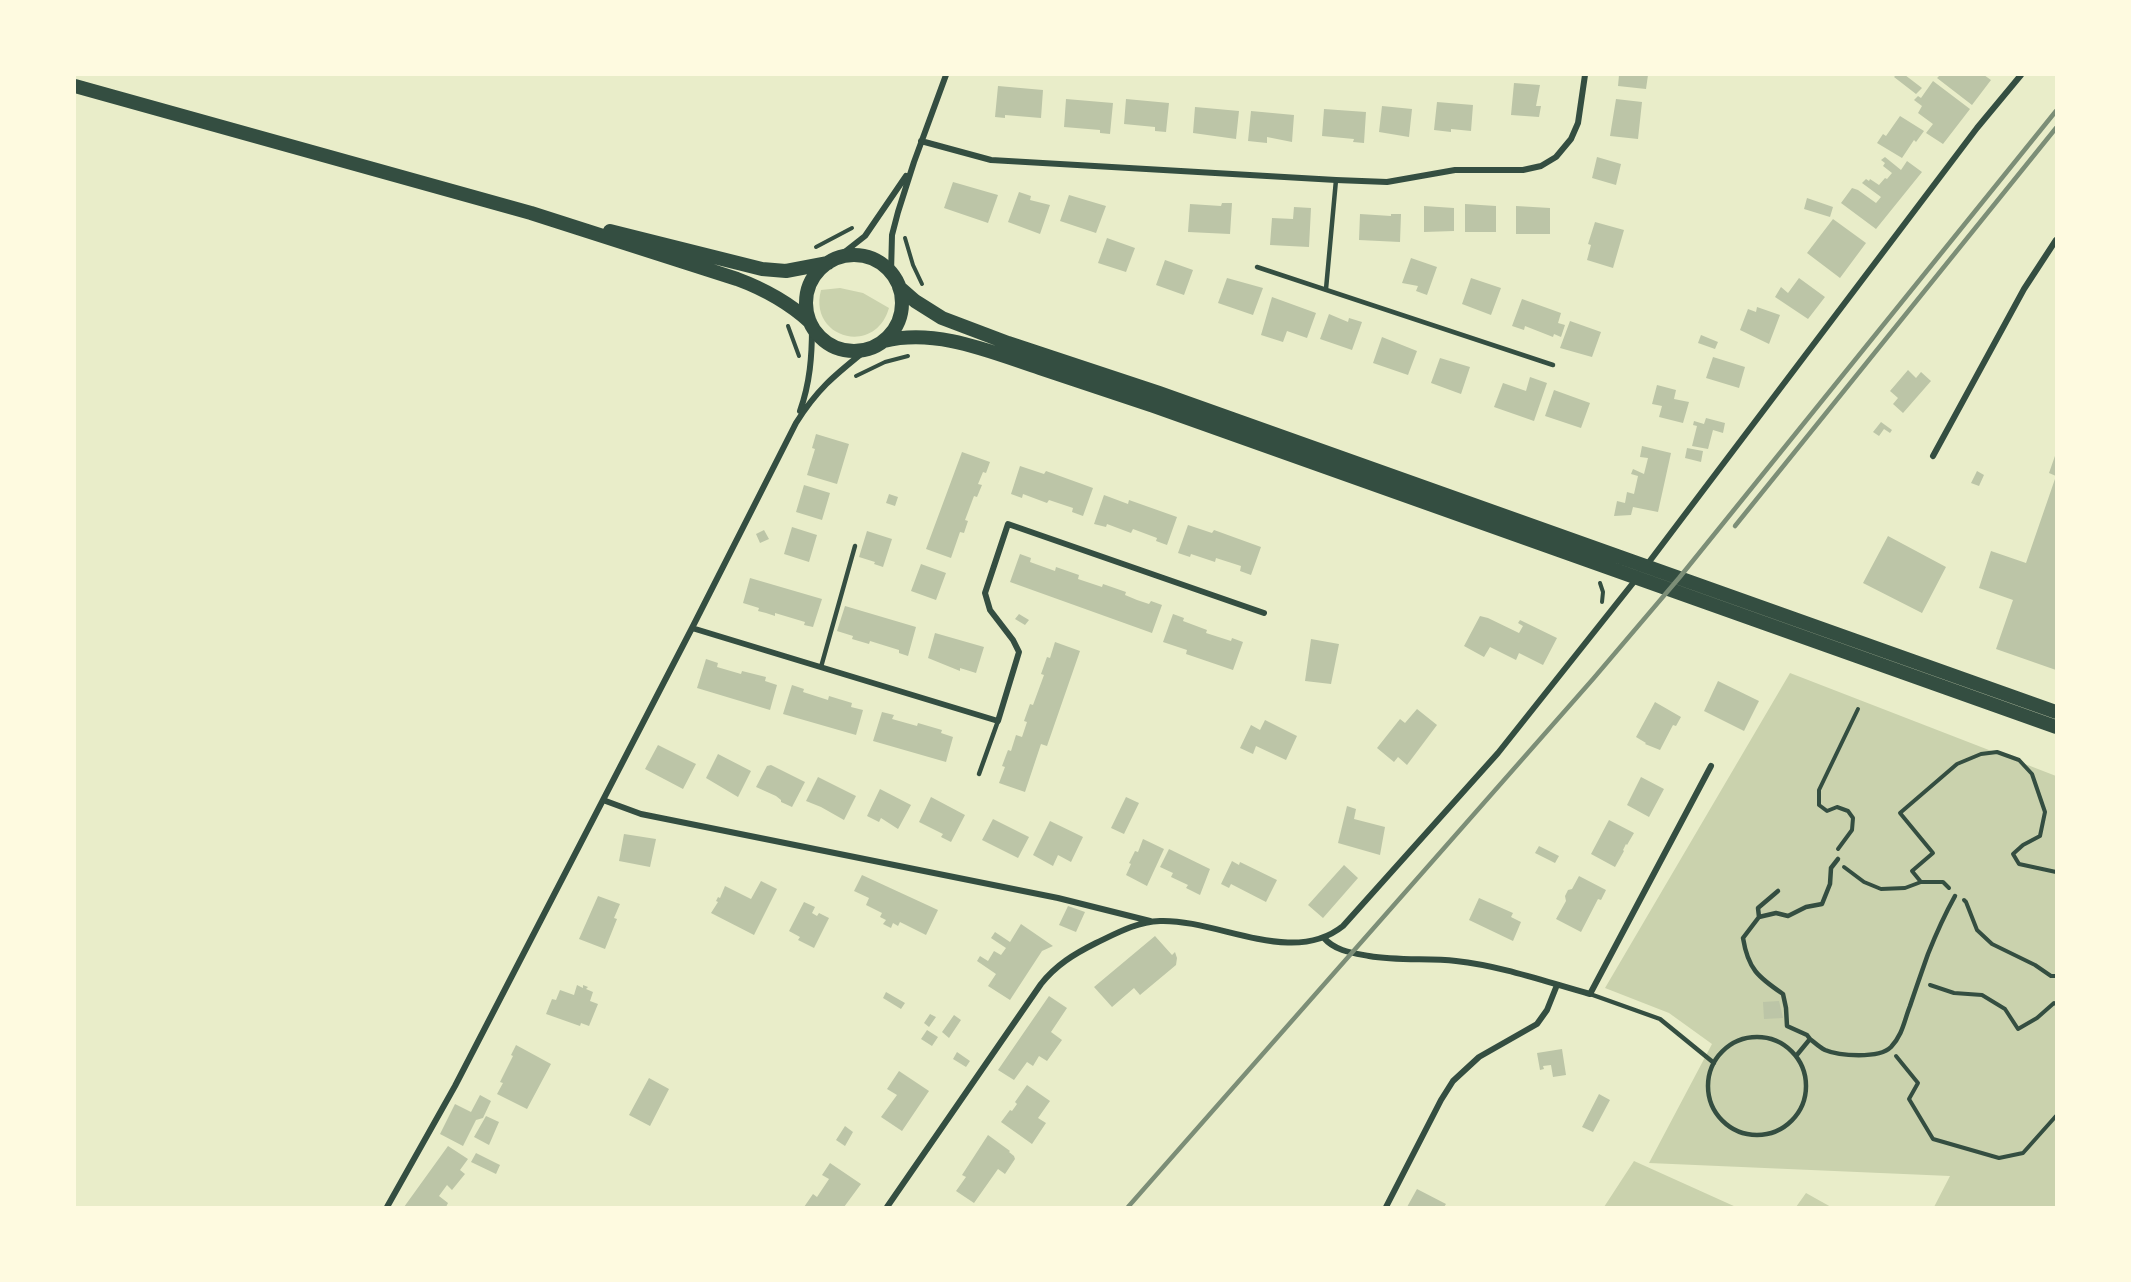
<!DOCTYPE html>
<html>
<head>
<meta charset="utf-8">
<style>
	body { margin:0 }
	#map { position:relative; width:2131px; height:1282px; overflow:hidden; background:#e9edc9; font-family:"Varela Round",sans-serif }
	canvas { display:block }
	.frame { position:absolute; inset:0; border:76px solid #fefae0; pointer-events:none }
</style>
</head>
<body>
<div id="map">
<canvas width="2131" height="1282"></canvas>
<div class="frame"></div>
</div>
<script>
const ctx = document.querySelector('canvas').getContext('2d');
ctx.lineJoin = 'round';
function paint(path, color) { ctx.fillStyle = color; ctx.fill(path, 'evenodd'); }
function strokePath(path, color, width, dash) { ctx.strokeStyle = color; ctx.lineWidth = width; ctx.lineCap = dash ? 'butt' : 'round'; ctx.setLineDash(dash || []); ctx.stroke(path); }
const green = new Path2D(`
	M840,288L863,293L889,308C875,357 808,338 821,290Z
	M1790,673L2056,776V1207H1934L1950,1176L1649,1163L1712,1044L1669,1013L1605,988Z
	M1634,1161L1736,1207H1604Z
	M1806,1193L1831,1207H1796Z`);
const building = new Path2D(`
	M1619,75H1648L1646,89L1618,86Z
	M1896,75H1905L1922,88L1916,94L1894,77Z
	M1940,75H1984L1991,80L1972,105L1937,78Z
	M1933,81L1970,109L1943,144L1926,133L1933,124L1918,113L1922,106L1914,100L1918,96L1921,98Z
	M1514,83L1540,85L1536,106H1541L1539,117L1511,115Z
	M998,86L1043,90L1041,118L1005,115V118L995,117Z
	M1066,99L1113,103L1110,134L1100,133V130L1064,127Z
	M1126,99L1169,103L1166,132L1155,131V127L1124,124Z
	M1616,99L1642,102L1638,139L1610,136Z
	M1437,102L1473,105L1471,131L1451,129V132L1434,130Z
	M1382,106L1412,109L1409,137L1379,132Z
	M1195,107L1239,111L1236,139L1193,133Z
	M1324,109L1366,112L1364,143L1353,142L1354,139L1322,136Z
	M1251,111L1294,115L1292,142L1267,137V143L1248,141Z
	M1900,116L1924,131L1916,142L1914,140L1902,158L1877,143L1883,134L1886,136Z
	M1597,157L1621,164L1616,185L1592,178Z
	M1885,157L1901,170L1907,161L1922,172L1876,229L1841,203L1852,188L1858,190L1876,203L1881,197L1862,183L1866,179L1869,181L1870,179L1879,185L1885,178L1887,179L1892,173L1883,166L1885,163L1881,160Z
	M953,182L998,195L988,223L944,208Z
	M1019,192L1031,196L1030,200L1050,205L1040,234L1008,222Z
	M1069,195L1106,206L1096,233L1060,221Z
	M1807,198L1833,207L1830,217L1804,209Z
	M1222,203H1232L1230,234L1188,232L1190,204L1221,206Z
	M1465,204L1496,206V232H1465Z
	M1424,206L1454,208V231L1424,232Z
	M1516,206L1550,208V234H1516Z
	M1294,207L1311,208L1309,247L1270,245L1272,218L1293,219Z
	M1360,214L1391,216V214H1401L1400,242L1359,240Z
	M1833,219L1866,243L1840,278L1807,253Z
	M1595,222L1624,230L1613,268L1587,260L1591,245L1588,244Z
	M1107,238L1135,248L1126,272L1098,263Z
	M1411,258L1437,267L1427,295L1416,291L1418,286L1402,283Z
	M1165,260L1193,270L1184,295L1156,285Z
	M1227,278L1263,288L1253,315L1218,303Z
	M1471,278L1501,288L1491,315L1462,304Z
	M1799,278L1825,297L1808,319L1775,297L1781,287L1788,293Z
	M1272,297L1316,313L1307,338L1287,331L1283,342L1261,335Z
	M1522,299L1561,313L1558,323L1565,325L1561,337L1554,334L1553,337L1525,326L1524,330L1512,326Z
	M1757,307L1780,315L1769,344L1740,330L1748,309L1756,312Z
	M1329,314L1348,322L1349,318L1362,322L1352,350L1320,339Z
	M1570,321L1601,332L1592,357L1560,348Z
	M1701,335L1718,342L1715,349L1698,343Z
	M1382,337L1417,351L1408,375L1373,363Z
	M1713,357L1745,367L1739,388L1706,378Z
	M1440,358L1470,367L1461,394L1431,383Z
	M1908,370L1916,378L1921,372L1931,381L1903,413L1893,404L1898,398L1890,391Z
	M1530,377L1547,383L1534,421L1494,407L1503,383L1526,391Z
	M1657,385L1676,390L1674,399L1689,402L1683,423L1659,417L1662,406L1652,404Z
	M1554,390L1590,403L1581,428L1545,416Z
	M1706,418L1725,423L1723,433L1713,430L1708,449L1692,446L1697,426L1693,425L1694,421L1704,424Z
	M1881,422L1892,430L1890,433L1884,429L1879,436L1873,432Z
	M816,434L849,444L837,484L807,475L815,449L812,448Z
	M1642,446L1671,453L1658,512L1633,507L1631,515L1614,516L1617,501L1625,503L1627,492L1634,494L1638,476L1631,474L1633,469L1644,474L1648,458L1640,457Z
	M1687,448L1703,451L1701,462L1685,458Z
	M962,452L990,462L986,473L983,472L978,484L982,485L977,497L974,496L965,520L968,521L964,533L960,532L951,558L926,549Z
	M2056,453V476L2049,473Z
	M1020,466L1044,474L1046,471L1093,488L1083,516L1072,512L1073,508L1049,500L1047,503L1023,494L1022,498L1011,494Z
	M1977,471L1984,475L1979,486L1971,483Z
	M2056,476V670L1996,649L2013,600L1979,588L1991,551L2026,563Z
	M804,485L830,493L822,520L796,512Z
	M889,494L898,497L895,506L886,503Z
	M1104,495L1128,504L1129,500L1177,517L1167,545L1156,541L1157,538L1133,529L1131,533L1107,524L1106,527L1094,524Z
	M1188,525L1212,533L1214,530L1261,547L1251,575L1240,571L1241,566L1216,558L1215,562L1191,554L1190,557L1178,553Z
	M792,527L817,535L809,562L784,554Z
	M764,530L769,539L760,543L756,534Z
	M867,531L892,539L883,567L874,564L875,562L859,557Z
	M1888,536L1946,567L1922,613L1863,583Z
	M1020,554L1031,558L1030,562L1055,571L1056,567L1079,575L1078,579L1102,587L1103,584L1126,592L1125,595L1137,600L1149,604L1151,601L1162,605L1152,633L1010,582Z
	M921,564L946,573L936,600L911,591Z
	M750,578L822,599L813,627L804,625L805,622L775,613V616L766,613L758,611L759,608L743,603Z
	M845,606L916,627L908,656L899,653V650L870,641L869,644L852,639L853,636L837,631Z
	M1019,614L1029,620L1025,625L1015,619Z
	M1173,614L1184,618L1183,621L1207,630L1206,633L1231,641L1232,638L1243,642L1233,670L1186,654L1187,650L1163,642Z
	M1480,616L1488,618L1519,633L1523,626L1518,623L1520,620L1557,638L1543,665L1519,653L1516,660L1490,647L1484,657L1464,646Z
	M935,633L984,647L976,673L960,668V671L928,658Z
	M1311,639L1339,644L1331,684L1305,681Z
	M1055,642L1080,651L1047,746L1041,744L1025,792L999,783L1005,767L1002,766L1008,750L1011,751L1016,735L1022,737L1027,722L1024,721L1030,704L1033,705L1044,675L1041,674L1047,657L1050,658Z
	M706,659L718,663L717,667L741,674L742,671L766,677L765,681L777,685L770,710L697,688Z
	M1718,681L1759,701L1744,731L1704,711Z
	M792,685L804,689L803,692L828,700L829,696L852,703L851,707L863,710L856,735L783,714Z
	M1655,702L1681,717L1676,726L1673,725L1660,750L1645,744L1646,743L1636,737Z
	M1417,709L1437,725L1407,765L1398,757L1394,762L1377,748L1400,719L1405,723Z
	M882,712L894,715L892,719L917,726L918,723L942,730L941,733L953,737L946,762L873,741Z
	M1265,720L1297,736L1286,760L1256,746L1253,754L1240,748L1251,725L1260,730Z
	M658,745L696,764L683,789L645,769Z
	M718,754L751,771L738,797L706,778Z
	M771,765L805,782L792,807L781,802V800L776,796L756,787L767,766Z
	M818,777L856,796L844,820L821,807L806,801Z
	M1641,777L1664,789L1649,817L1627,805Z
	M880,789L911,805L898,829L881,818L879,822L867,816Z
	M931,797L965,815L951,842L941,837L943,834L919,822Z
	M1126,797L1139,803L1124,834L1111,828Z
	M1347,806L1356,809L1354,819L1385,827L1380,855L1338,843Z
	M993,819L1029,837L1018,858L982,840Z
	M1609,820L1634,833L1627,845L1626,844L1623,850L1624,851L1615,867L1591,854Z
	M1050,821L1083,837L1071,862L1058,855L1053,866L1033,855Z
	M624,834L656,839L650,867L619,861Z
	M1143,839L1164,849L1147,886L1126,875L1131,864L1129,863L1135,851L1138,852Z
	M1539,846L1559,856L1555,863L1535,853Z
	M1169,849L1210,869L1200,895L1186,888L1188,885L1171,877L1173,873L1160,867Z
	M1232,861L1239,865L1240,862L1277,880L1266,902L1231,884L1229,888L1221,884Z
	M1344,865L1358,878L1323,918L1308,905Z
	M862,875L938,910L926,935L900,922L898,926L893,923L891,928L883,924L886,920L880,917L882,913L866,905L869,898L854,891Z
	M1579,876L1606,890L1601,900L1598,899L1581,932L1556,919L1566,901L1565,896L1568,890L1572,889Z
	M761,881L777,889L754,935L711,913L718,902L716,901L718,897L720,898L725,886L751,899Z
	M598,896L620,904L614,918L617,919L605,949L579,939Z
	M1479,898L1513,913L1511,917L1521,922L1513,941L1469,920Z
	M804,902L815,907L812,913L817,916L819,913L829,918L814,948L798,940L800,937L789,931Z
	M1068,906L1085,912L1076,932L1059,925Z
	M1021,924L1053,946L1042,951L1010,1000L988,986L996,974L977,961L980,956L988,961L994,951L1001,955L1006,948L991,938L995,932L1010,942Z
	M1155,936L1172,955L1175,952L1177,958L1176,965L1140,995L1134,988L1112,1007L1094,987Z
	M577,985L583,988V985L588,987L586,989L593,992L590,1001L598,1004L589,1026L581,1023L580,1026L546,1014L552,999L556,1000L560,990L574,995Z
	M886,992L905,1003L901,1009L883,998Z
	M1049,996L1067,1008L1051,1032L1062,1040L1047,1061L1039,1056L1033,1066L1027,1062L1014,1080L998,1070Z
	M1779,1001L1783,1018L1764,1019L1763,1002Z
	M930,1014L936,1017L929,1027L924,1023Z
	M954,1015L961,1020L949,1038L942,1032Z
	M927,1030L938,1037L932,1046L921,1039Z
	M516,1045L551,1064L527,1109L497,1094L503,1083L500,1082L513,1056L511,1055Z
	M1562,1049L1566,1075L1553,1077L1551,1065L1543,1066L1544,1069L1540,1070L1537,1053Z
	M957,1052L970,1061L966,1067L953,1059Z
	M899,1071L929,1091L902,1131L881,1117L897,1095L887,1089Z
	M649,1078L669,1089L650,1126L629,1115Z
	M1027,1085L1050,1101L1038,1118L1046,1123L1032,1144L1001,1122L1010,1110L1012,1111L1017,1104L1015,1102Z
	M1599,1094L1610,1100L1593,1132L1582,1127Z
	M480,1095L491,1101L483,1118L476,1120L463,1146L440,1134L455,1104L471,1112Z
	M486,1116L499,1122L489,1145L474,1137Z
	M845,1126L853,1132L845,1146L836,1140Z
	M988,1135L1010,1151L1009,1152L1014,1156L1015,1159L1005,1174L998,1169L974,1203L956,1191L966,1177L962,1175Z
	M448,1146L468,1159L460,1170L465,1174L452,1190L447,1185L439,1196L448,1203L446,1207H404Z
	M476,1153L500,1165L496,1174L471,1162Z
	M830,1163L861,1184L844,1207H804L813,1194L817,1197L829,1179L822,1175Z
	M1417,1189L1446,1204L1444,1207H1407Z`);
const path = new Path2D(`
	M905,238L913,265L922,284
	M816,247L852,228
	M788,326L799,356
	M856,376L885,362L908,356
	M1600,583L1603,592L1602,602
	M1838,849L1852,830L1853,818L1848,811L1837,807L1827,811L1819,805V790L1858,709
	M1844,867L1864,882L1881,889L1905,888L1921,882H1943L1949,888
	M1921,882L1912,871L1933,853L1900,813L1957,764L1981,754L1997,752L2019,760L2032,774L2045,812L2040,836L2023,845L2013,854L2019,864L2056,872
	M1964,900L1966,902L1977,930L1992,944L2035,965L2051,976H2056
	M1930,985L1954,993L1982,995L2005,1009L2018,1029L2037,1018L2054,1003L2056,1004
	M1896,1056L1918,1083L1909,1099L1933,1139L1999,1158L2023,1153L2056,1116`);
const service = new Path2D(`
	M1257,267L1553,365
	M1326,289L1336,180
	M821,667L855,546
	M979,774L998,721
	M1778,891L1758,908L1759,917L1743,938C1748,969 1758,977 1783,994L1786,1008L1787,1026L1807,1035L1810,1039
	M1759,917L1776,913L1788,916L1806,907L1822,904L1830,884L1831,868L1838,859
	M1590,994L1660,1019L1714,1063
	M1708 1086a49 49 0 1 1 98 0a49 49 0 1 1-98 0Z
	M1796,1056L1810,1039C1814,1042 1819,1047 1825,1050C1839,1056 1879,1059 1891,1047C1903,1034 1904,1021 1910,1006C1916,988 1922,971 1928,954C1936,934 1945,914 1955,896`);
const minor = new Path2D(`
	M921,141L991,160L1336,180L1387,182L1455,170H1523L1541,166L1556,157L1571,139L1578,123L1585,75
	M837,258L865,236L906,176
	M891,273L892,235L898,212L914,162L946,75
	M800,411C810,383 812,356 812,327
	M1933,456L2024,289L2056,240
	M1646,566L1977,128L2021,75
	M692,628L998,721L1019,652L1013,640L990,610L985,593L1008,524L1264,613
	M603,800L641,814L1058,898L1150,921
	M1324,938C1335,951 1353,953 1369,956C1398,961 1428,958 1456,961C1502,966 1546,982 1590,994L1711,766
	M387,1207L455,1086L692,628L796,423C818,388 835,375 866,350
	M887,1207L1041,984C1056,965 1074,954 1096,943C1117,933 1136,922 1160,921C1218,919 1292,967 1343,926L1498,753L1637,578
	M1386,1207L1441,1100L1453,1081L1479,1057L1537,1024L1547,1010L1557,985`);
const primary = new Path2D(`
	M75,86L531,213L737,279C764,289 788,302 810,322
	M610,231L762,269L786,271L828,263
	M806 303a48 48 0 1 1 96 0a48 48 0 1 1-96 0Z
	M899,287L915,301L942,318L1008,343L1159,393L2056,712
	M884,341C937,328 991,352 1040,368C1078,381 1116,393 1154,406L2056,727`);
const rail = new Path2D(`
	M1735,526L2056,128
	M1128,1207L1593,679L1679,578L2056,111`);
paint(green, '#cad2ad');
paint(building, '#bcc5a7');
strokePath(path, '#344e41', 4);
strokePath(service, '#344e41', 4.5);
strokePath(minor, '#344e41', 6);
strokePath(primary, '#344e41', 14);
strokePath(rail, '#7c8e77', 4.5);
</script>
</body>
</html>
